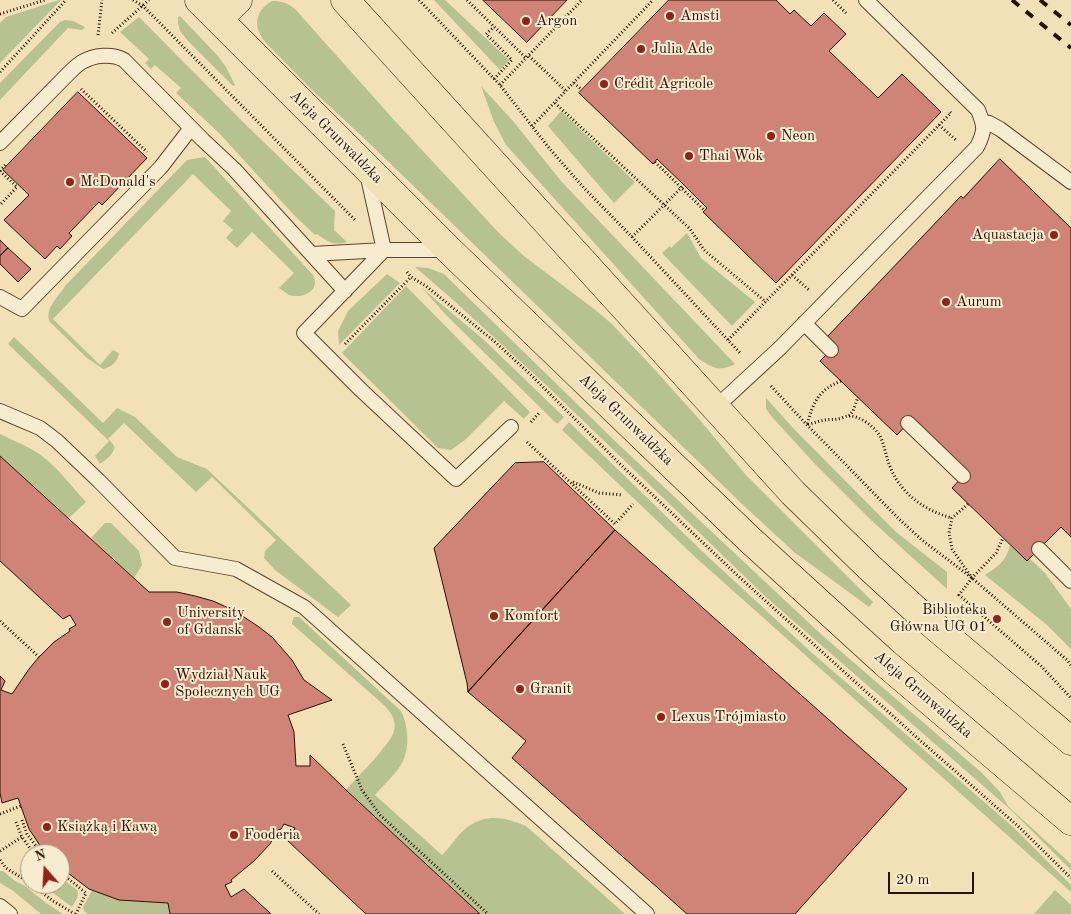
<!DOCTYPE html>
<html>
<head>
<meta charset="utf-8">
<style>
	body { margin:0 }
	#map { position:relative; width:1071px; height:914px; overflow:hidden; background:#f2e1b6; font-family:"Old Standard TT",serif }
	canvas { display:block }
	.north { position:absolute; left:20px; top:844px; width:50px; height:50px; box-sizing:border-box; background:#f7ecd0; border:1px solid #a5947d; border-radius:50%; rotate:341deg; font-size:14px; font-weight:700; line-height:20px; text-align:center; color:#290f00 }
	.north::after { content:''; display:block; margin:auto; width:18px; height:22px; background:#8f2418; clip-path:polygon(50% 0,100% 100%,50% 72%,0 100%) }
	.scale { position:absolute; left:888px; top:872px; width:86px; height:22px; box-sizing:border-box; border:2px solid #290f00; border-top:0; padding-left:6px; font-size:15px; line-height:18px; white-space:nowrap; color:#290f00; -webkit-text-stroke:4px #f7ecd0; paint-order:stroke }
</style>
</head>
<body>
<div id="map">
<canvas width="1071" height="914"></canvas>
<div class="north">N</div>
<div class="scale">20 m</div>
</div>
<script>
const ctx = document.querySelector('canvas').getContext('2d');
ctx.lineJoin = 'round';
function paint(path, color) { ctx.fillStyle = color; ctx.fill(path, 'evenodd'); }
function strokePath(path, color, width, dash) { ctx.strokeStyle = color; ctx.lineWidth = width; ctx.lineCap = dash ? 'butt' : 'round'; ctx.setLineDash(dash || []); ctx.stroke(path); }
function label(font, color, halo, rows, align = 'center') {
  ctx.font = font + ' "Old Standard TT",serif'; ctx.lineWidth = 4; ctx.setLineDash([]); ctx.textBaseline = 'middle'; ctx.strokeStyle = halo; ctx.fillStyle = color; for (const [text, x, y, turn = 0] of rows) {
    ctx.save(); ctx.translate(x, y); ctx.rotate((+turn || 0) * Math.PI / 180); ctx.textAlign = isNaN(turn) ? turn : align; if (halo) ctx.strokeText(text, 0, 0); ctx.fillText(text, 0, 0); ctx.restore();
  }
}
const green = new Path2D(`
	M59,0H61L0,63V23L6,17Z
	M434,0H445L509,60L500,70Z
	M272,1C282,1 288,3 295,9L395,121L500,234L524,256L594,309L612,324L656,371L699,419L745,474L873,602L869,607L794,552L742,504L367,141L313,91L264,41C253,25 255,11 272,1Z
	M180,16L218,56L226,67L235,85L233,86L188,41L180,31L178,24V17Z
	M139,17L243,122L335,211L334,230L347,242C333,246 328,242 317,234L315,235L294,215L219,133L176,93L181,88L155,65L151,69L145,63L149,59L120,32Z
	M65,20L73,21L85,27L82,30L68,28L0,100V83L60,22Z
	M481,86L513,121L561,181L735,364C719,372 713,368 699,359L506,145L494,122Z
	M561,111L635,182L614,203L548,126Z
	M205,157L313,275C321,291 303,299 289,295C286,293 282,290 279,288L294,273L252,232L237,248L226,238L233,230L223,221L231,211L193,174L53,319L100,365L113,350L119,353C118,362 111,367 103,369L87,358L50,322C44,308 58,298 65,286L187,160Z
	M687,233L701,258L755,302L732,326L662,253L670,246L671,248Z
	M415,267L428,268L444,274L616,442L823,636L982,773L1000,792L1008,806L1071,864V870L1011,810L767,598L544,383L452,299Z
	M387,274L400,283L339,345L338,331L348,311Z
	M406,286L530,412L524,419L504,401L465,440L451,450L438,448L342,353Z
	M422,288L483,339L564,417L557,424L447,316Z
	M14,337L103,423L117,408L135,417L177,457L207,469L351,605L338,617L275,570L264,558L265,551L276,540L212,477L196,492L124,423L108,439C109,439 114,445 114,446C116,452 105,461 100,464L95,456L109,441L8,344Z
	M766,398L794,429L896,532L947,572V589L872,521L815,464L772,417L766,409Z
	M569,422L704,553L811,652L1013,827L1071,885V892L694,556L562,430Z
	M0,434C14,441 30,447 42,456C59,469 72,487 86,502L69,518L0,456Z
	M105,523H111L139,551L142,565L134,578L91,538Z
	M1010,545L1027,561L1030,559L1045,573L1071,609V649L1047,625L985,575C999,566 1006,561 1010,545Z
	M294,617H299L401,711C408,725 410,747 403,761C397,774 384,784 375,795L442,855C451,847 458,833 469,826C488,813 506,818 526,826L625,914H480L346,790C356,778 391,744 394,731C397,721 391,713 385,706L292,624V622Z
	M0,871H3L15,881L25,886L46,903L63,914H41L12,890L0,883Z
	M60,877L77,890C80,896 75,902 72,907L41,884H60Z
	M92,890L119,900L168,903L170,914H88L84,911L83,907Z
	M1055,890L1071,905V914H1034Z`);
const building = new Path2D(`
	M483,0H567L527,42Z
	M669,0H776L790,14L794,10L811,26L824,13L846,34L829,51L878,98L902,74L941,112L776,283L703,212L707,208L684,185L657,159L653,164L579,93Z
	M78,92L147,158L102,205L99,202L69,233L72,236L60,249L57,246L45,259L4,220L29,195L3,170Z
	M1000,159L1071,228V537L1061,527L1027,561L952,488L967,472L908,423L897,435L820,361L836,345L827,337L961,196L963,198Z
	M0,240L8,248L0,256Z
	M8,248L31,269L18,282L0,264V256Z
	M0,456L149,592H177L195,596L213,601L231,609L244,617L259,627L272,637L292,660L304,680L332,700L288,715L294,732L296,766H310V755L346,790L480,914H366L288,841L295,828L284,824L281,829L278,830L270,844L254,861L231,880L232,882L225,885L231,897L244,889L271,914H170L168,903L119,900L89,889L60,867V854H46L41,847L29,829L18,798L2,803L0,793V676L5,681L1,690L12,694L29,669L39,657L54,642L70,631L69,629L76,625L70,615L63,619L0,561Z
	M544,462L615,530L468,692L467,683L434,548L515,463Z
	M615,530L907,789L795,914H687L512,758L526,741L468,692Z`);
const path = new Path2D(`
	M133,0L143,6L355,220
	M419,0L500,85L549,148L584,188L632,237L741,354
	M467,0L526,58
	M833,0L846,13
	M0,14L45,0
	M112,33L149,0
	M98,35L102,0
	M529,56L566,91
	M0,72L66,0
	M494,79L512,60L486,34L494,27
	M574,83L582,90
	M500,85L582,0
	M81,89L147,152
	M555,103L690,229L704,250L766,302
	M939,125L956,140
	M532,126L653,0
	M655,162L704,210
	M0,171L6,164
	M0,171L17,187L0,205
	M632,237L684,185
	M407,272L411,277L426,286L494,341L530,374L619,463L737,575L914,735L1019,827L1071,878
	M792,275L809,290
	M728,340L951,113L950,112
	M345,344L411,277
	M841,381C818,390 813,403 807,425C813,423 819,421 825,420C829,419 833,420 837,419C841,419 845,416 848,416C859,415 875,427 880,436C885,446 886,458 891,469C902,495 926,511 952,518
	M771,386L807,425L899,519L922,540L972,578L1067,660L1071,665
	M849,416L853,411L858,397
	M531,422L539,413
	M527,442L615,524L633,504
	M573,482L599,493L623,495
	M968,504L952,518L949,533L952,549L972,578L996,553L1003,538
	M972,578L959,595L1041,666L1071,698
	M0,621L39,657
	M343,744L362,790L380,815L488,914
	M0,814L21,806
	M22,820L27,834L42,854
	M16,822L22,837L34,854
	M0,851L22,837
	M0,860L6,868L30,883
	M272,871L319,914
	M60,872L86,893L76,914
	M31,884L53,901L75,914`);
const lane = new Path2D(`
	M983,122L989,123L1000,129L1071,182
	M0,143L69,73C73,69 77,65 82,62C94,55 112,53 124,60L203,140L234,169L345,291
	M367,173L384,250
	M384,250L304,333L361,390L456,479L511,427
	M312,254L384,250H448
	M0,297L22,309L161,167L191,128
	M804,323L831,350
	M715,408L781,347L977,147C985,131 985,127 978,110L866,0
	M0,411L40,428L57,441L99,481L175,558L236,569L304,607L647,914
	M908,423L963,476
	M1039,549L1071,581
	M0,906L10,914`);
const primary = new Path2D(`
	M199,0L449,250L749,539L885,663L1071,821
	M345,0L793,493L869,567L919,613L1071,741
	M218,19L238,0`);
const rail = new Path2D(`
	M1012,0L1071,48
	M1040,0L1071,25`);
const markers = [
	[670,16,5,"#8f2418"],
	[526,21,5,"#8f2418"],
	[641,49,5,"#8f2418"],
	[604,84,5,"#8f2418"],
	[771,136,5,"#8f2418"],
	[689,156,5,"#8f2418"],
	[70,182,5,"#8f2418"],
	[1054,235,5,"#8f2418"],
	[946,302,5,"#8f2418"],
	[494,616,5,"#8f2418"],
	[997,619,5,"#8f2418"],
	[167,622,5,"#8f2418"],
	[165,684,5,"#8f2418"],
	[520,689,5,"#8f2418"],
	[661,717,5,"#8f2418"],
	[47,827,5,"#8f2418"],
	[234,835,5,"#8f2418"]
];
const poiNames = [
	["Amsti",680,16],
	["Argon",536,21],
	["Julia Ade",651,49],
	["Crédit Agricole",614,84],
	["Neon",781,136],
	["Thai Wok",699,156],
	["McDonald's",80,182],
	["Aquastacja",1044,235,"right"],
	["Aurum",956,302],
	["Biblioteka",987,610,"right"],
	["Główna UG 01",987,627,"right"],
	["University",177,613],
	["of Gdansk",177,630],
	["Komfort",504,616],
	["Wydział Nauk",175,675],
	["Społecznych UG",175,692],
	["Granit",530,689],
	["Lexus Trójmiasto",671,717],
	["Książką i Kawą",57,827],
	["Fooderia",244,835]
];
const streetNames = [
	["Aleja Grunwaldzka",336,137,45],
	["Aleja Grunwaldzka",626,420,44],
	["Aleja Grunwaldzka",923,695,41]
];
paint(green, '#b6c391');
paint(building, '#d08377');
strokePath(building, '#290f00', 1);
strokePath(lane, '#5b442e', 16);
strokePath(primary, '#290f00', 29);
strokePath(path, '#290f00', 3, [1, 2.5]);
strokePath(lane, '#f7ecd0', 14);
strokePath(primary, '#f2e1b6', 28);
strokePath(rail, '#290f00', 4, [9, 9]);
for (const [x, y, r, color] of markers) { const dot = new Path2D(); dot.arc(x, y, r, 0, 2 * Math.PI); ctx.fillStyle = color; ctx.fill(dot); strokePath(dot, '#f7ecd0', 2); }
label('15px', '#290f00', '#f7ecd0', poiNames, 'left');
label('15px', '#290f00', '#f7ecd0', streetNames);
</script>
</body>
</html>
